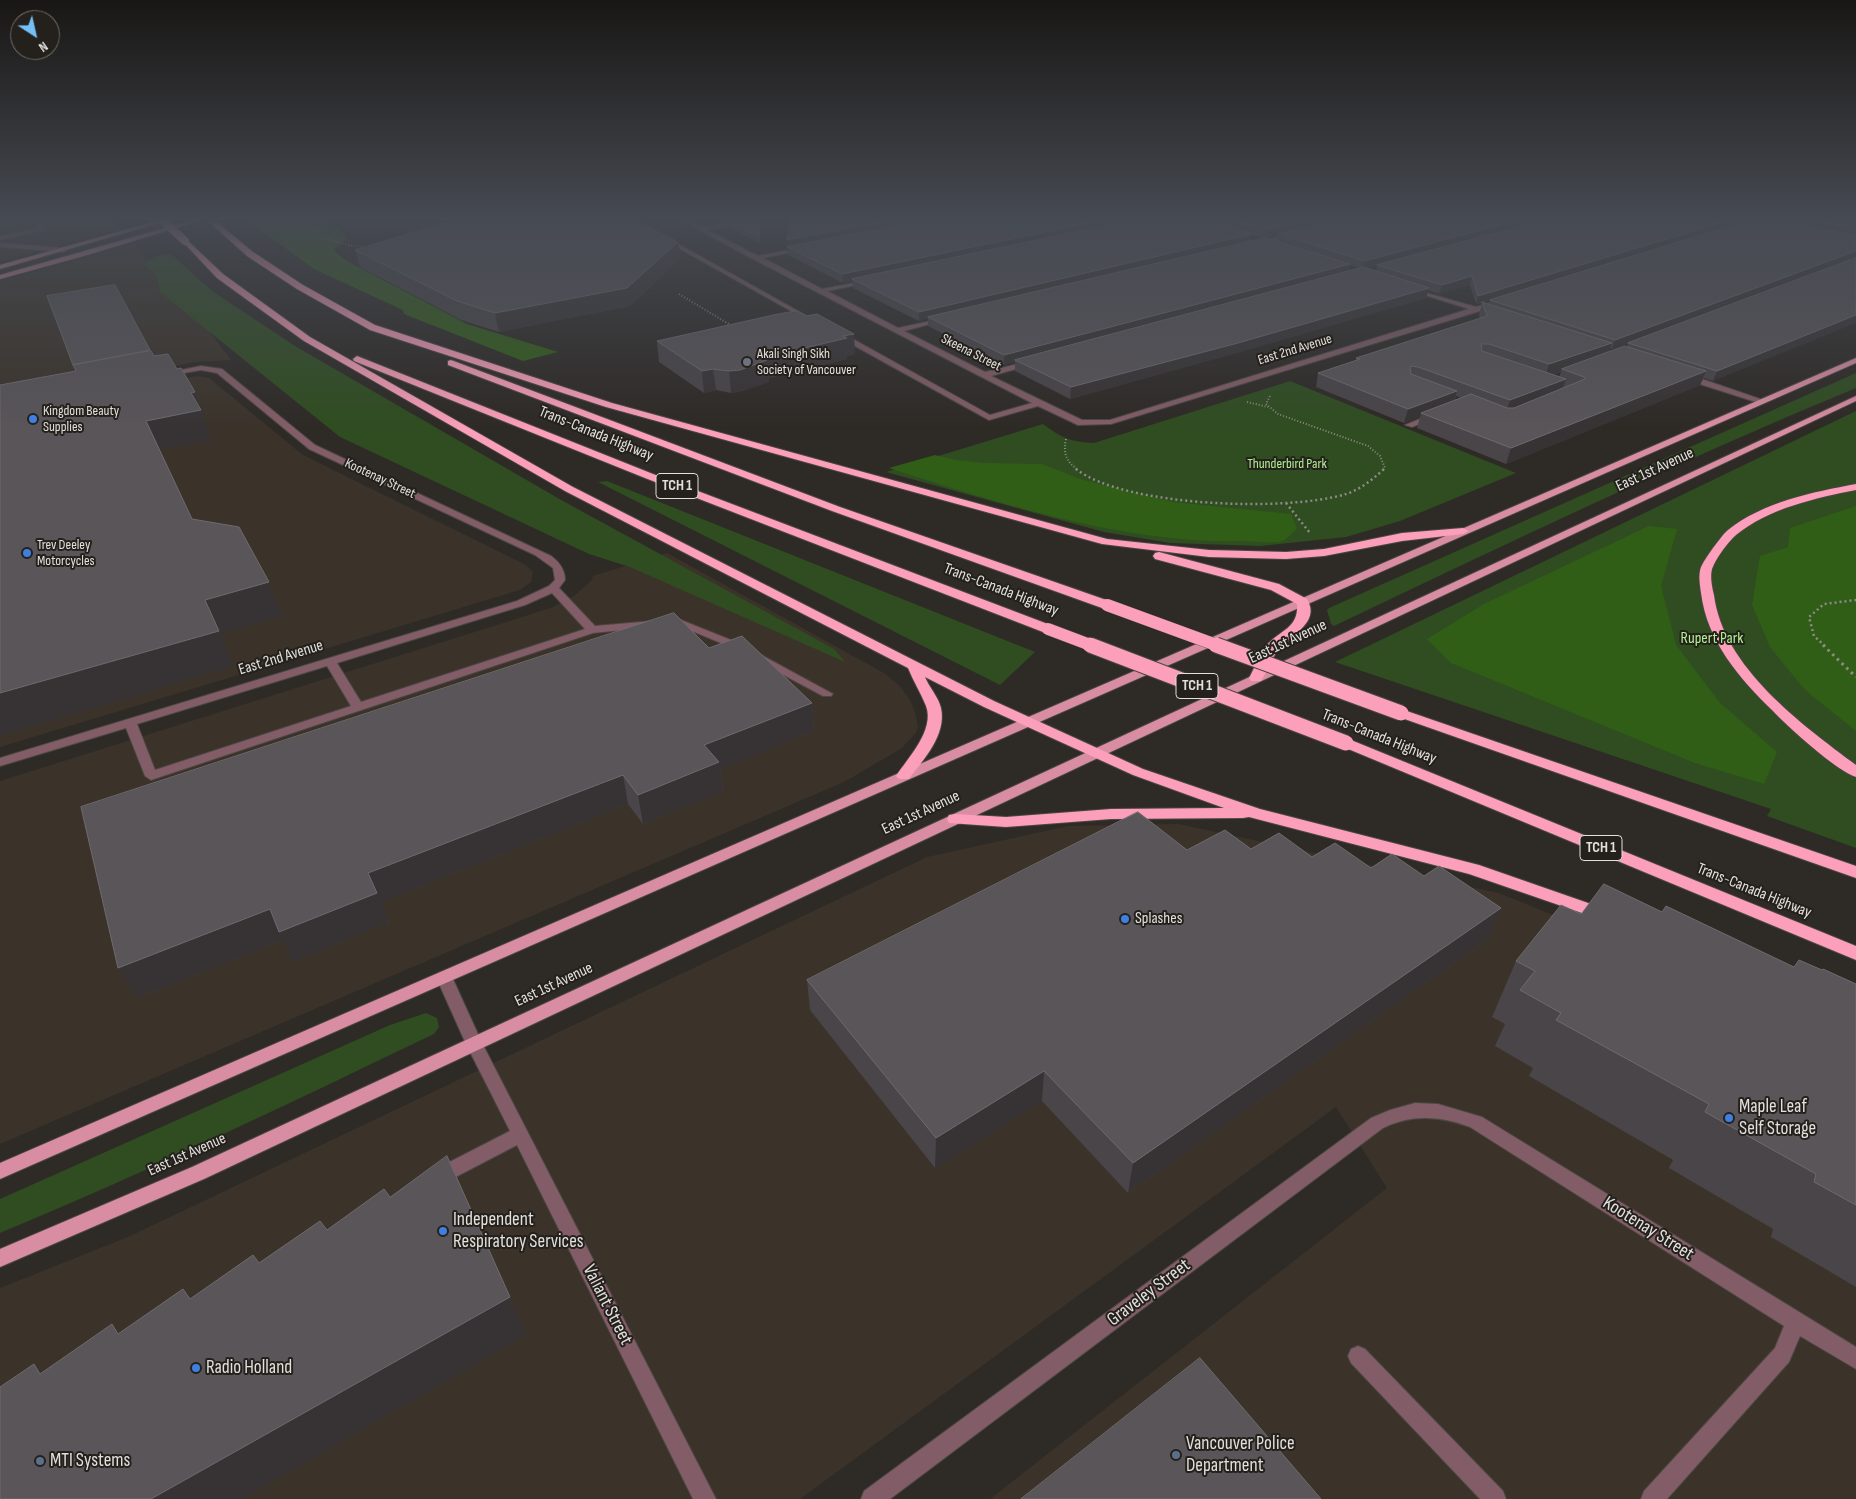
<!DOCTYPE html>
<html>
<head>
<meta charset="utf-8">
<style>
	body { margin:0 }
	#map { position:relative; width:1856px; height:1499px; overflow:hidden; background:#2e2a26; font-family:"Sofia Sans Condensed",sans-serif }
	canvas { display:block }
	.north { position:absolute; left:10px; top:10px; width:50px; height:50px; box-sizing:border-box; background:#24201c; border:1px solid #706d69; border-radius:50%; rotate:145deg; font-size:14px; font-weight:700; line-height:20px; text-align:center; color:#e2e0dd }
	.north::after { content:''; display:block; margin:auto; width:18px; height:22px; background:#74c0f6; clip-path:polygon(50% 0,100% 100%,50% 72%,0 100%) }
</style>
</head>
<body>
<div id="map">
<canvas width="1856" height="1499"></canvas>
<div class="north">N</div>
</div>
<script>
const ctx = document.querySelector('canvas').getContext('2d');
ctx.lineJoin = 'round';
function paint(path, color) { ctx.fillStyle = color; ctx.fill(path, 'evenodd'); }
function strokePath(path, color, width, dash) { ctx.strokeStyle = color; ctx.lineWidth = width; ctx.lineCap = dash ? 'butt' : 'round'; ctx.setLineDash(dash || []); ctx.stroke(path); }
function label(font, color, halo, rows, align = 'center') {
  ctx.font = font + ' "Sofia Sans Condensed",sans-serif'; ctx.lineWidth = 4; ctx.setLineDash([]); ctx.textBaseline = 'middle'; ctx.strokeStyle = halo; ctx.fillStyle = color; for (const [text, x, y, turn = 0] of rows) {
    ctx.save(); ctx.translate(x, y); ctx.rotate((+turn || 0) * Math.PI / 180); ctx.textAlign = isNaN(turn) ? turn : align; if (halo) ctx.strokeText(text, 0, 0); ctx.fillText(text, 0, 0); ctx.restore();
  }
}
const built = new Path2D(`
	M0,219H112L124,228L0,262Z
	M134,244L173,293L203,323L231,360L195,362L0,399V281Z
	M197,376L209,378L303,455L526,565L533,572L531,582L522,589L510,593L0,747V413Z
	M667,553L884,673L899,685L910,700L915,712L918,726L916,733L902,748L844,782L0,1144V781L516,619L553,607L574,596L591,581L593,576Z
	M1179,824L1499,893L1856,1038V1499H990L1387,1188L1336,1107L800,1499H0V1288L130,1236L927,857L1068,826Z`);
const green = new Path2D(`
	M171,254L212,291L295,346L563,501L834,649L845,662L630,567L589,554L340,437L160,292L157,277L144,263L156,256Z
	M1856,373V388C1679,461 1506,544 1334,626L1331,624L1327,610L1329,608Z
	M1290,381L1516,473L1400,521L1346,537L1260,546L1170,543L1104,532L886,472L1043,424C1062,438 1071,442 1094,443Z
	M1856,411V848L1767,816L1771,809L1335,662Z
	M607,481L1035,652L1000,685L598,482Z
	M426,1013L437,1018L439,1027L434,1034C290,1103 147,1172 0,1233V1199L390,1025Z`);
const forest = new Path2D(`
	M257,219H325L348,238L333,250L345,260L467,324L558,352L523,361L404,314L403,310L314,269L248,221Z
	M935,455L955,460L983,463L1042,464L1080,479L1173,502L1291,514L1297,529C1293,532 1287,539 1282,541C1273,544 1251,541 1240,541C1126,544 997,503 889,468Z
	M1856,506V731L1805,690L1770,647L1752,605L1760,556L1788,547L1790,528Z
	M1649,526L1677,529L1661,586L1676,645L1720,703L1777,752L1764,784L1695,763L1451,663L1427,639L1484,604Z`);
const pathFar2 = new Path2D(`
	M298,219C324,240 334,243 367,248
	M679,294L732,326
	M1270,396L1266,404L1278,414L1368,446L1380,456L1385,468L1383,470
	M1247,402L1268,407
	M1066,439C1063,454 1066,461 1078,470`);
const pathFar1 = new Path2D(`
	M1076,469C1125,507 1287,512 1346,494C1361,489 1372,480 1384,469
	M1286,503L1310,533
	M1825,646L1814,636L1809,617L1824,604L1856,600`);
const path = new Path2D(`
	M1823,645L1856,677`);
const minor = new Path2D(`
	M31,219H37L45,230L0,240V236L39,228Z
	M679,219C689,219 696,227 705,227C725,226 744,219 764,219L707,230L758,256L806,247V249L763,258L822,289L871,280V282L827,291L898,328L945,318V320L904,331L985,372L1034,360V364L991,376L1082,420H1110L1469,309L1409,290V288L1476,307L1497,301L1500,303L1480,311L1111,424L1078,425L1038,406L989,420L835,335L842,333L990,415L1032,403L753,259Z
	M1296,232L1298,235L1257,246L1254,244Z
	M662,237H666L814,320L809,321L662,239Z
	M0,243L64,248L67,250L64,252L0,247Z
	M201,366L222,369L315,445L551,556C559,562 565,569 565,580L559,588L595,626L652,621L657,624L652,627L593,633L151,780L145,776L126,728L0,766V758L517,601L549,586L555,580L553,568L535,555L309,449L217,373L201,370L166,376L162,374ZM552,593L585,629L361,702L337,663L525,605ZM327,666L351,706L155,770L137,724Z
	M1684,375H1690L1766,401L1759,403L1684,379Z
	M1432,414L1439,416L1412,427L1405,425Z
	M676,618L741,644L833,694L831,696H823L733,648L675,624H668L667,622Z
	M444,971L449,973L452,977L482,1043L716,1499H693L517,1145L444,1183L438,1185L432,1183L429,1177L432,1171L510,1131L466,1044L436,977L439,973Z
	M1415,1103L1438,1104L1482,1117L1856,1347V1369L1800,1336L1789,1362L1667,1499H1641L1644,1491L1775,1348L1784,1326L1470,1127C1439,1116 1413,1114 1383,1128L890,1499H861L864,1491L1371,1118L1390,1110Z
	M1358,1346L1365,1349L1503,1491L1506,1499H1480L1351,1363L1348,1356L1351,1349Z`);
const major = new Path2D(`
	M164,219H173L0,269V265Z
	M197,219H205L91,254L0,279V275Z
	M1856,358V363L0,1179V1163Z
	M1856,396V401L204,1179L0,1267V1249L192,1167Z`);
const highway = new Path2D(`
	M206,219H213L253,252L303,285L375,325L612,403L1107,539L1209,550L1286,552L1324,549L1402,533L1463,528L1469,531L1463,534L1402,541L1324,556L1286,559L1209,557L1102,544L606,407L370,330L297,289L247,256Z
	M183,240H187L223,274L310,337L573,487L994,701L1143,769L1260,809L1479,865L1611,911L1614,915L1611,919L1605,921L1469,874L1249,817L1243,818L1111,819L1006,827L949,823L947,819L949,815L955,814L1006,817L1111,809L1224,808L1133,775L984,707L925,677C929,687 939,698 941,708C947,735 923,760 909,779H899L896,776C908,758 935,730 926,706C921,693 913,681 908,668L565,491L304,341L217,278L183,242Z
	M357,356L653,474L1053,626L1055,629L1053,632H1043L645,478L354,361L353,359Z
	M451,360L840,507L1112,602L1113,605L1107,609L1102,608L832,511L448,365V361Z
	M1856,484V490C1816,498 1769,508 1736,535C1728,542 1716,558 1712,569C1710,577 1712,587 1714,595C1723,667 1801,724 1856,765V777C1838,772 1787,726 1773,711C1739,678 1707,641 1701,593C1700,585 1698,575 1701,567C1704,560 1709,554 1713,548C1718,542 1722,535 1728,530C1763,502 1813,492 1856,484Z
	M1159,552L1279,584L1307,599C1322,624 1287,636 1276,653C1270,661 1267,672 1261,681H1251L1249,678C1255,667 1259,656 1266,646C1279,630 1299,629 1297,604L1271,590L1155,559L1153,556L1155,553Z
	M1401,709L1856,866V878L1396,716L1394,713L1396,710Z
	M1346,738L1856,946V960L1341,746L1339,743L1341,740Z`);
const highwayBridgeFar2 = new Path2D(`
	M161,219L185,241`);
const highwayBridgeFar1 = new Path2D(`
	M1107,605L1219,646
	M1048,629L1093,646`);
const highwayBridge = new Path2D(`
	M1090,645L1346,743
	M1216,645L1401,713`);
const wall = new Path2D(`
	M712,219H758L760,243L730,228L729,222L721,223Z
	M791,219H1746L1745,222L1754,219H1856V258L1612,349L1610,348L1609,352L1627,347L1628,343L1856,258L1713,381L1704,378L1700,385L1506,464L1417,428L1420,417L1404,423L1316,387L1318,373L1356,361V358L1480,319L1479,315L1482,303L1476,304L1470,285L1439,294L1428,290L1426,298L1236,353L1070,399L1015,371V362L1004,365L928,326V319L919,321L853,288L852,281L843,283L788,255L787,240ZM1252,234L1264,238L1251,241ZM1279,235L1278,241L1266,238ZM1350,265L1360,268L1349,271ZM1377,265L1376,271L1366,268ZM1490,300L1489,304L1483,302ZM1561,372L1559,377L1553,375ZM1456,396L1462,398L1455,400Z
	M678,242L680,259L630,306L499,332L461,320L360,267L355,250Z
	M657,341L855,354L847,356V359L769,378V382L742,391L731,393L716,390L704,393L659,362Z
	M709,648L812,703L814,731L720,769L723,791L643,824L628,804L381,902L389,922L293,962L283,940L136,998Z
	M1251,849L1312,857L1371,868L1489,938L1128,1193L1042,1101L935,1168L810,1010L807,980L1187,850Z
	M1662,912L1794,967L1822,970L1856,984V1287L1771,1237L1773,1229L1669,1168L1673,1160L1529,1076L1533,1068L1495,1046L1505,1024L1492,1017L1516,961L1581,914Z`);
const shadedWall = new Path2D(`
	M721,219H749L721,223Z
	M899,219H939L787,247V248V240Z
	M1108,219H1145L852,279V281L843,283L842,274Z
	M1315,219H1347L1265,238L1266,230Z
	M1523,219H1550L1362,269L1364,261Z
	M1733,219H1746L1745,222L1476,304L1478,296Z
	M1252,234L1251,242L928,317V319L919,321V312Z
	M678,242L680,259L630,306L499,332L495,313Z
	M1856,251V258L1612,349L1615,340Z
	M1350,264L1348,273L1015,360V362L1004,365V355Z
	M1472,276L1470,285L1439,294L1442,285Z
	M1429,288L1426,298L1236,353L1070,399L1071,387Z
	M1856,315V323L1713,381L1717,371Z
	M854,334L855,354L847,356V359L769,378V382L742,391L731,393L729,371L763,358Z
	M1612,343L1607,356L1562,369L1561,372L1545,378L1549,364Z
	M713,369L716,390L704,393L702,371Z
	M1706,371L1700,385L1506,464L1511,448Z
	M1566,379L1561,393L1506,414L1510,400Z
	M1457,391L1453,405L1421,413L1420,417L1404,423L1408,409Z
	M195,392L206,421H205L212,440L158,451L146,421L191,393Z
	M269,582L282,616L220,634L234,666L0,736V693L205,600Z
	M812,703L814,731L720,769L723,791L643,824L638,795L704,745Z
	M623,775L628,804L381,902L389,922L293,962L283,940L136,998L118,968L270,909L368,873Z
	M1501,908L1489,938L1128,1193L1133,1163Z
	M1044,1071L1042,1101L935,1168L936,1138Z
	M510,1297L526,1335L242,1499H151Z
	M34,1364L69,1401L40,1374Z`);
const building = new Path2D(`
	M471,219H634L678,242L627,288L495,313L457,301L355,250L440,224Z
	M744,219H758L760,237L729,222Z
	M791,219H899L787,240Z
	M930,219H1108L842,274L787,247Z
	M1137,219H1207L1252,234L919,312L852,279Z
	M1229,219H1315L1266,230Z
	M1342,219H1523L1364,261L1279,234Z
	M1548,219H1733L1478,296L1472,276L1442,285L1377,265Z
	M1754,219H1770L1856,236V251L1615,340L1490,300Z
	M1803,219H1856V229Z
	M1265,238L1350,264L1004,355L928,317Z
	M1856,258V315L1717,371L1628,343Z
	M1364,267L1429,288L1238,343L1071,387L1015,360Z
	M115,285L150,350L73,365L47,296Z
	M1482,302L1612,343L1549,364L1489,344H1481L1482,351L1566,379L1510,400L1418,367L1411,366L1410,368L1411,374L1457,391L1408,409L1318,373L1360,359L1356,358L1487,316Z
	M797,311L806,316L817,314L854,334L843,336L847,338L763,358L767,360L740,370L729,371L713,369L702,371L657,341L778,314Z
	M1625,346L1706,371L1511,448L1421,413L1471,394L1507,408H1514L1585,379L1584,377L1562,369Z
	M151,351L154,356L168,354L177,369L181,368L195,392L191,393L201,410L146,421L192,519L239,527L269,582L205,600L219,631L0,693V385L76,371L73,365Z
	M674,613L709,648L742,636L812,703L704,745L719,762L638,795L623,775L368,873L377,893L279,932L270,909L118,968L81,807Z
	M1138,812L1187,850L1225,830L1251,849L1279,833L1312,857L1335,843L1371,868L1392,854L1424,876L1439,866L1501,908L1133,1163L1044,1071L936,1138L807,980Z
	M1604,884L1662,912L1666,906L1794,967L1799,960L1822,970L1823,969L1856,984V1205L1814,1182L1816,1174L1705,1112L1709,1104L1556,1020L1561,1013L1520,990L1535,971L1516,961L1561,905L1581,914Z
	M447,1156L510,1297L151,1499H0V1387L34,1364L40,1374L112,1324L118,1334L183,1289L190,1299L253,1255L259,1263L320,1221L327,1230L384,1189L390,1197Z
	M1200,1358L1321,1499H1021Z`);
const markers = [
	[747,362,5,"#6b7280"],
	[33,419,5,"#3f7fe0"],
	[27,553,5,"#3f7fe0"],
	[1125,919,5,"#3f7fe0"],
	[1729,1118,5,"#3f7fe0"],
	[443,1231,5,"#3f7fe0"],
	[196,1368,5,"#3f7fe0"],
	[1176,1455,5,"#5c6f8a"],
	[40,1461,5,"#5c6f8a"]
];
const farStreetnames = [
	["East 2nd Avenue",1295,350,-17],
	["Skeena Street",971,353,27],
	["Kootenay Street",380,479,25]
];
const farPoinames = [
	["Akali Singh Sikh",757,354],
	["Society of Vancouver",757,370],
	["Kingdom Beauty",43,411],
	["Supplies",43,427],
	["Trev Deeley",37,545],
	["Motorcycles",37,561]
];
const farParknames = [
	["Thunderbird Park",1287,464]
];
const shields = [
	[677,486,42],
	[1197,686,42],
	[1601,848,42]
];
const shieldNames = [
	["TCH 1",677,486],
	["TCH 1",1197,686],
	["TCH 1",1601,848]
];
const streetNames = [
	["Trans-Canada Highway",596,434,22],
	["East 1st Avenue",1655,470,-25],
	["Trans-Canada Highway",1001,590,21],
	["East 1st Avenue",1288,642,-25],
	["East 2nd Avenue",281,658,-17],
	["Trans-Canada Highway",1379,737,22],
	["East 1st Avenue",921,813,-25],
	["Trans-Canada Highway",1754,891,22],
	["East 1st Avenue",554,985,-25],
	["East 1st Avenue",187,1155,-24]
];
const parkNames = [
	["Rupert Park",1712,639]
];
const poiNames = [
	["Splashes",1135,919]
];
const nearPoinames = [
	["Maple Leaf",1739,1107],
	["Self Storage",1739,1129],
	["Independent",453,1220],
	["Respiratory Services",453,1242],
	["Radio Holland",206,1368],
	["Vancouver Police",1186,1444],
	["Department",1186,1466],
	["MTI Systems",50,1461]
];
const nearStreetnames = [
	["Kootenay Street",1648,1229,32],
	["Graveley Street",1149,1293,-37],
	["Valiant Street",607,1305,63]
];
paint(built, '#3b332a');
paint(green, '#2f4d20');
paint(forest, '#315e16');
strokePath(minor, '#4b4743', 2);
strokePath(major, '#4b4743', 2);
strokePath(highway, '#4b4743', 2);
strokePath(pathFar2, '#8d8a87', 2, [1, 2]);
strokePath(pathFar1, '#8d8a87', 2.5, [2, 3]);
strokePath(path, '#8d8a87', 3, [2.5, 4]);
paint(minor, '#825d67');
paint(major, '#d98da3');
paint(highway, '#fb9fba');
strokePath(highwayBridgeFar2, '#4b4743', 9, []);
strokePath(highwayBridgeFar1, '#4b4743', 13, []);
strokePath(highwayBridge, '#4b4743', 17, []);
strokePath(highwayBridgeFar2, '#fb9fba', 8);
strokePath(highwayBridgeFar1, '#fb9fba', 12);
strokePath(highwayBridge, '#fb9fba', 15);
paint(wall, '#494549');
paint(shadedWall, '#373334');
paint(building, '#595559');
strokePath(building, '#6e6b6e', 1);
const sky = ctx.createLinearGradient(0, 0, 0, 429);
sky.addColorStop(0, '#191715');
sky.addColorStop(0.51, '#464a52');
sky.addColorStop(1, '#464a5200');
ctx.fillStyle = sky;
ctx.fillRect(0, 0, 1856, 429);
for (const [x, y, r, color] of markers) { const dot = new Path2D(); dot.arc(x, y, r, 0, 2 * Math.PI); ctx.fillStyle = color; ctx.fill(dot); strokePath(dot, '#24201c', 2); }
label('14px', '#e2e0dd', '#24201c', farStreetnames);
label('14px', '#e2e0dd', '#24201c', farPoinames, 'left');
label('14px', '#b0f291', '#24201c', farParknames);
for (const [x, y, w] of shields) { const box = new Path2D(); box.roundRect(x - w / 2, y - 12.5, w, 25, 4); ctx.fillStyle = '#24201c'; ctx.fill(box); strokePath(box, '#e2e0dd', 1); }
label('bold 15px', '#e2e0dd', null, shieldNames);
label('16px', '#e2e0dd', '#24201c', streetNames);
label('16px', '#b0f291', '#24201c', parkNames);
label('16px', '#e2e0dd', '#24201c', poiNames, 'left');
label('19px', '#e2e0dd', '#24201c', nearPoinames, 'left');
label('19px', '#e2e0dd', '#24201c', nearStreetnames);
</script>
</body>
</html>
